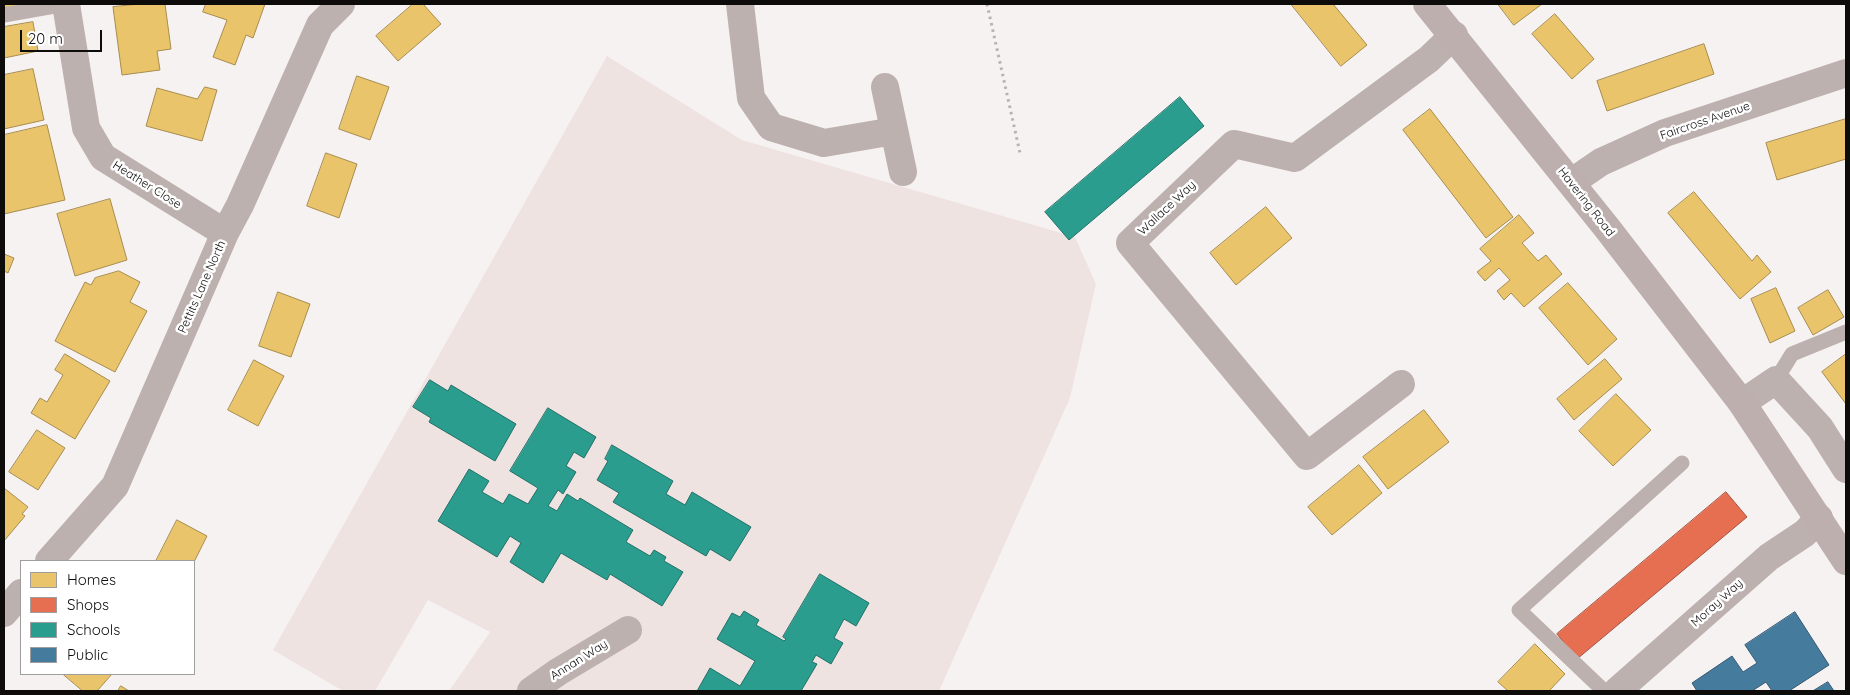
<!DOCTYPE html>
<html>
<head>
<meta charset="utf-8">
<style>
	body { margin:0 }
	#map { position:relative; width:1850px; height:695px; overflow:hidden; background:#f7f2f2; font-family:Quicksand,sans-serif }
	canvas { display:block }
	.frame { position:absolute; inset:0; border:5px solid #0e0b0b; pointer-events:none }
	.legend { position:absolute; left:20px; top:560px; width:175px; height:115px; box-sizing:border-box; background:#fff; border:1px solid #9f9d9d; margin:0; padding:6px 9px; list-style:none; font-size:15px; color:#0e0b0b }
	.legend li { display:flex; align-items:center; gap:10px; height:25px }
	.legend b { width:25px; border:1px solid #9f9d9d }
	.scale { position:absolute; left:20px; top:30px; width:82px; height:22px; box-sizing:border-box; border:2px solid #0e0b0b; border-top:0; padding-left:6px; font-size:15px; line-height:18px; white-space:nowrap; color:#0e0b0b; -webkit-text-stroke:4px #fff; paint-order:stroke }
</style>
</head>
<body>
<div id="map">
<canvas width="1850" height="695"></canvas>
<div class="frame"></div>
<ul class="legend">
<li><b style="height:14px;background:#e9c46a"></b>Homes</li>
<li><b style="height:14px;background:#e76f51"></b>Shops</li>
<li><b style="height:14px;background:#2a9d8f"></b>Schools</li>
<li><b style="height:14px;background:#457b9d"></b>Public</li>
</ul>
<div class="scale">20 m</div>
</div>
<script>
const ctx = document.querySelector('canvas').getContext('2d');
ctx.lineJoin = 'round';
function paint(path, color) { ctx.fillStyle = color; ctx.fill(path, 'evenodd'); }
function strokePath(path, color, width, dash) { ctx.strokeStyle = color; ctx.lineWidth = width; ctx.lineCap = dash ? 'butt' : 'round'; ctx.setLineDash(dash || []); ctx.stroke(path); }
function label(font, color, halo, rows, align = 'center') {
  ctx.font = font + ' Quicksand,sans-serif'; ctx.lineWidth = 5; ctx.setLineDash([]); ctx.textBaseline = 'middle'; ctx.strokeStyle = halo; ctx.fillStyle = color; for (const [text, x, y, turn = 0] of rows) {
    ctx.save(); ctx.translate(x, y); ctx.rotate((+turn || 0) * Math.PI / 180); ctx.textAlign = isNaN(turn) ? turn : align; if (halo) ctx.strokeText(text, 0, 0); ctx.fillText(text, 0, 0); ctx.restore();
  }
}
const built = new Path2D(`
	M607,56L742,140L1075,237L1096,284L1070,398L939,691H449L490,632L428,600L375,691H343L273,650Z`);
const homes = new Path2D(`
	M4,4H33L4,10Z
	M140,4H165L171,49L157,51L160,70L122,75L113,7Z
	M206,4H265L253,38L246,35L235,65L213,57L227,20L203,12Z
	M413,4H423L441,24L398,61L376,36Z
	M1291,4H1333L1367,45L1341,66Z
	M1498,4H1542L1514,25Z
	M1555,14L1594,59L1572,79L1532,34Z
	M33,22L38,51L4,58V27Z
	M1704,44L1714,74L1607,111L1597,81Z
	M33,69L44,120L4,129V75Z
	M357,76L389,87L370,140L339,129Z
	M205,87L217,90L202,141L146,126L157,88L197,99Z
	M1430,109L1513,217L1486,238L1403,130Z
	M1846,119V159L1777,180L1766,143Z
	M47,125L65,200L4,214V135Z
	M326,153L357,164L339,218L307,206Z
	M1694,192L1752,261L1757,255L1771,272L1740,299L1668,213Z
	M110,199L127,260L75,276L57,214Z
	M1266,207L1292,238L1236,285L1210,253Z
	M1519,215L1534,233L1522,243L1538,261L1546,255L1562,274L1524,307L1511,293L1504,300L1497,291L1510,280L1499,268L1485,281L1477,272L1491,261L1480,249Z
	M4,254L14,258L8,273L4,271Z
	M119,271L140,282L130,302L147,311L115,372L55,341L85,282L91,285L95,278Z
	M1568,283L1617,339L1588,365L1539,308Z
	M1776,288L1795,331L1770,343L1751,299Z
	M1828,290L1844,317L1813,335L1798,308Z
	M278,292L310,304L291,357L259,346Z
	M65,354L110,381L75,439L31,413L40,398L47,402L63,375L55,370Z
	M1846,354V404L1822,372Z
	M1605,359L1622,379L1574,420L1557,399Z
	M254,360L284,376L258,426L228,410Z
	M1616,394L1651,430L1613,466L1579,431Z
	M1424,410L1449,442L1388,489L1363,457Z
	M37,430L65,448L38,490L9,472Z
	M1359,465L1382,493L1332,535L1308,507Z
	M4,488L28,507L22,514L25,516L4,541Z
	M177,520L207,536L194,562L156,561Z
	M1535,644L1565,674L1549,691H1508L1498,682Z
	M63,674H112L97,691H83Z
	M121,686L129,691H118Z`);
const shops = new Path2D(`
	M1726,492L1747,517L1577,659L1557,634Z`);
const schools = new Path2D(`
	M1180,97L1204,126L1069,240L1045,212Z
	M430,380L448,391L451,385L516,424L495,461L429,422L431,418L413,407Z
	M548,408L596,437L584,458L574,452L566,466L576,472L563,494L558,490L548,506L557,511L567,494L578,501L580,498L633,530L626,542L650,556L654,550L666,557L664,561L683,572L662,606L610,574L607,580L561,553L543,583L510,562L521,543L510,536L497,557L438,521L469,469L489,481L482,492L503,504L509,494L528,504L538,488L510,471Z
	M612,445L673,481L666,494L685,505L692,492L751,527L730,561L710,549L706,556L613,502L619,493L597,480L608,461L605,459Z
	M820,574L869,603L856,626L844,619L834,638L843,643L831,664L816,655L812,662L817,664L801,691H697L710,668L740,686L755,661L717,639L732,613L740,617L744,611L759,620L756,625L784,641L786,639L783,637Z`);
const public = new Path2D(`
	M1795,612L1829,665L1789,691H1772L1766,682L1752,691H1697L1692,683L1732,656L1743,672L1757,663L1745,645Z
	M1828,682L1834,691H1813Z`);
const path = new Path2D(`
	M987,4L1020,153`);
const lane = new Path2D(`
	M4,15L66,4
	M1776,380L1792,354L1846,332
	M1604,691L1519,610L1682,463`);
const street = new Path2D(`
	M66,4L86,128L103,157L225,233
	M740,4L751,98L771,127L824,143L894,131
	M885,87L903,172
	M1573,185L1582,175L1601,162L1665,133L1846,73
	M1401,384L1307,456L1130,243L1234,144L1295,158L1429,59L1454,35
	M1742,403L1776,380L1820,428L1846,469
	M49,561L115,486L225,233L240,205L320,25L341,4
	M4,613L21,593
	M531,691L558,672L628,630
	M1617,691L1769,557L1805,533L1819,518`);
const secondary = new Path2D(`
	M1427,4L1607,228L1742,403L1846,561`);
const streetNames = [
	["Faircross Avenue",1705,121,-19],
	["Heather Close",147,185,32],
	["Havering Road",1586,202,52],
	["Wallace Way",1167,208,-43],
	["Pettits Lane North",202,287,-66],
	["Moray Way",1717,603,-42],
	["Annan Way",579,660,-32]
];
paint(built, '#efe3e2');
paint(homes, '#e9c46a');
strokePath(homes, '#a78c4e', 1);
paint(shops, '#e76f51');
strokePath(shops, '#a6513c', 1);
paint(schools, '#2a9d8f');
strokePath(schools, '#227167', 1);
paint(public, '#457b9d');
strokePath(public, '#345971', 1);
strokePath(path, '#bbb1b0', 3, [2.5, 4]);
strokePath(lane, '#bdb1af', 15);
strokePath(street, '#bdb1af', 28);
strokePath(secondary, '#bcafad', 28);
label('12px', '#0e0b0b', '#fff', streetNames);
</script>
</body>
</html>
